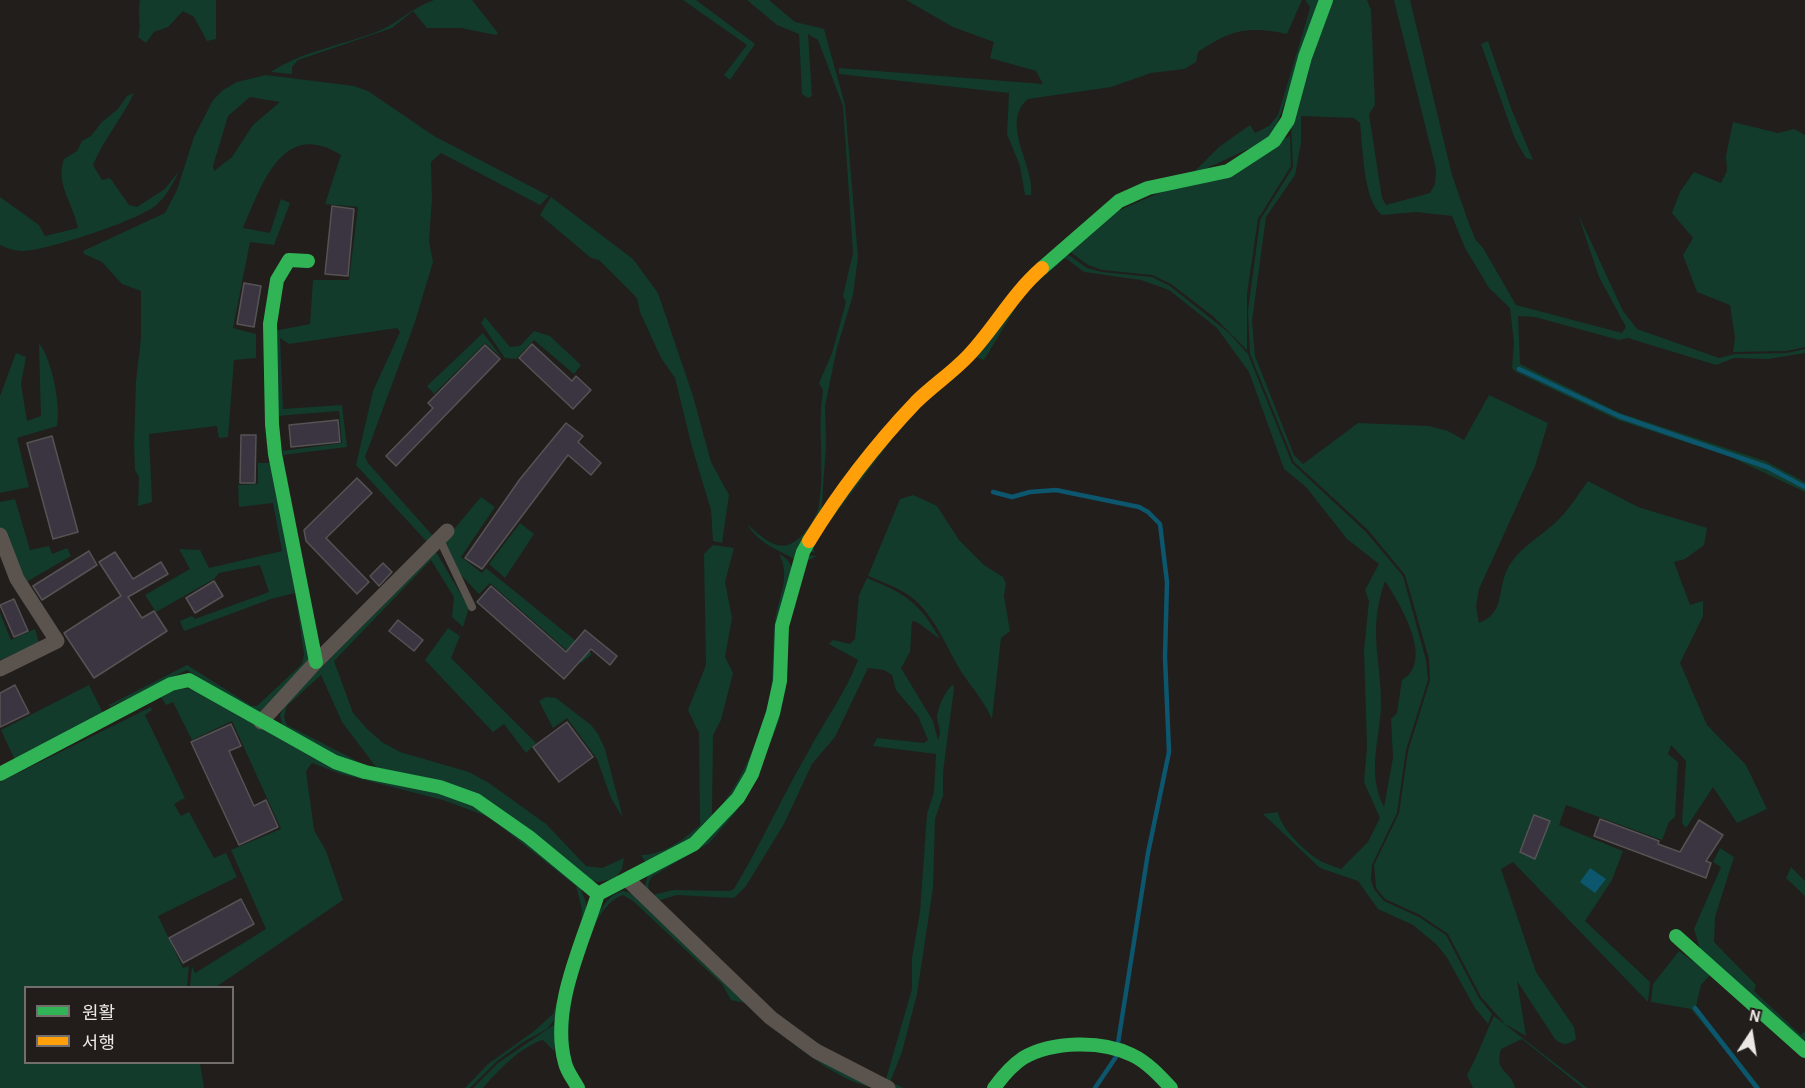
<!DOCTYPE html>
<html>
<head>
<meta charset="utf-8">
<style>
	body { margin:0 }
	#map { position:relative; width:1805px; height:1088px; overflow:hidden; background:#211e1c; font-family:"Alegreya Sans","Noto Sans KR",sans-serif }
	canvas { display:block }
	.legend { position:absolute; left:24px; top:986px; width:210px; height:78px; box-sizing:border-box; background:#221d1b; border:2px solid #726e6c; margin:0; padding:8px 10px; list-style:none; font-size:18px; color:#ebe8e6 }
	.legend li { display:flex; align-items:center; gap:12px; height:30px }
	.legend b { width:30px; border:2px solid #726e6c }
	.north { position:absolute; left:1721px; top:1004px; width:60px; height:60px; -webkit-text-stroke:4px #221d1b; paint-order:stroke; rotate:12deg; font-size:16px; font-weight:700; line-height:24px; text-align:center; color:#ebe8e6 }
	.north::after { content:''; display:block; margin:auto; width:21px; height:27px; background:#ebe8e6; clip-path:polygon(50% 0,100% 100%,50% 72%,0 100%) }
</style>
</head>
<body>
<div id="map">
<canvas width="1805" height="1088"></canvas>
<ul class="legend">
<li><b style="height:8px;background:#30b455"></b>원활</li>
<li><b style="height:8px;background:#ff9f0a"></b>서행</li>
</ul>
<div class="north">N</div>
</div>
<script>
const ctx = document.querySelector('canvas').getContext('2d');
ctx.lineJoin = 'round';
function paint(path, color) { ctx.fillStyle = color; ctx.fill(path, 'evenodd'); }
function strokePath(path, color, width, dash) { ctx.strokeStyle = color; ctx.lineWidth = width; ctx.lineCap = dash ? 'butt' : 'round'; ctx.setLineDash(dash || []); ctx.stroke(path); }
const green = new Path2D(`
	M140,0H216V39L207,41L194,17L183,11L168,27L154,32L146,43L138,37C142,24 137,14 140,0Z
	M434,0H472L498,33L496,35L461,28H427L413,11L392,28L298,60L292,67V74L271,72C304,50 345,45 381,30C400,21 413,7 434,0Z
	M683,0H696L755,44L730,80L724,75L747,45Z
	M747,0H769L795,22L824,29L845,105L858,257L853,295L837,348L825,406L826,445L821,518L796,560C777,549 759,544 747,524C755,531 766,542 777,545C796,551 816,521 819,505C825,466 817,428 823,390L819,383L832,353L846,302L843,296L853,253L843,106L818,40L808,34L812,96L808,98L802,94L799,34L777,25Z
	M906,0H1302L1287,34C1248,26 1232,29 1198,52L1196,62L1184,69L1151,73L1111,87L1028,99C999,123 1036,168 1031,195H1025L1020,166L1007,134L1009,93L839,74V68L1043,84L1036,71L990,58L994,42L953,27Z
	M1305,0H1322L1272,138L1190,176L1219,147L1250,125L1255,133L1269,126L1278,115L1309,12L1310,7Z
	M1329,0H1367L1371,10L1375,105L1369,114L1382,198L1386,205L1430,193L1435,184L1436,169L1394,0H1410L1452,175L1467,218L1475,239L1483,248L1516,305L1622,333L1626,327L1599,277L1578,214L1623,311L1637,329L1719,358L1735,354L1787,353L1805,349V353L1768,359L1734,358L1716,365L1628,338L1619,340L1535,317L1518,316L1520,364L1620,413L1765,461L1805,482V485L1768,466L1620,415L1520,369L1519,371L1619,417L1767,468L1805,488V492L1731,457L1618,420L1516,372L1512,368L1514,343L1510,308L1489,288L1465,248L1452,216L1416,212L1382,215C1363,201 1363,148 1360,123L1354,118L1301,116V143L1295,175L1266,217L1252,321L1255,356L1294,455L1303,464L1358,423L1429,426L1448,431L1464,440L1489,395L1548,423L1535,466L1479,589L1476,606L1479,623C1505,613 1497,591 1507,570C1517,548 1544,535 1560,518C1571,507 1579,493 1588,481L1638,507L1707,528L1704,545L1685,559L1674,562L1690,605L1703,601V616L1680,663L1707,725L1746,765L1767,809L1737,823L1713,787L1686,828L1682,823L1686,761L1671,745L1668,754L1678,762L1675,817L1669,822L1662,840L1566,805L1559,825L1623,851L1612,880L1585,921L1650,982L1648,1002L1513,862L1501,869L1536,972L1574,1027L1576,1039C1568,1045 1563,1046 1555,1039L1517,981L1526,1036L1505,1024L1481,997L1448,934L1420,915L1385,899L1376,888L1374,865L1399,813L1408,751L1430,680L1429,659L1405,575L1368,530L1294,462L1250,354L1248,311L1260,220L1293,167L1291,124Z
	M1488,41L1511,108L1533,160L1526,158L1515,139L1481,44Z
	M266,75L354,86L368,91L434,136L549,196L540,205L441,153L431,162L432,198L429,241L433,262L414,325L365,457L368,463L433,536L427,542L356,465L373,391L400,332L397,328L289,344L280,338L283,409L342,405L347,447L283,455L282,451L342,443L339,411L277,416L274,331L310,324L313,280H349L358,207L325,204L341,155C283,118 262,184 243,228L270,233L281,199L290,203L274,245L250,242L233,328L256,334V358L234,360L228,437L219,438L217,426L149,434L152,502L138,506L139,477L135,470L134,445L136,381L141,338V291L122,284L102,262L84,254L83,251L165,213L177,190L194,137L213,100L223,90L237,82ZM250,97L280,102L253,125L232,157L214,171L213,166L228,116Z
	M134,93C122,118 104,139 93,165L102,180L110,178L129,205L137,207L165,189L179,171C173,184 166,197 155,206C136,221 48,250 23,251C15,251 7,248 0,245V197L39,225L45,236L78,228C73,203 55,184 64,159L77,151L82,141L91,136L102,122L118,109L127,96Z
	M1733,122L1778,133L1794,129L1805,135V347L1787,351L1733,352L1735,338L1730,305L1697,292L1683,255L1693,238L1672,213L1680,192L1694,172L1721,183L1727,171L1726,156Z
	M1290,136L1291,166L1258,219L1247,294V350L1214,317L1171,284L1152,275L1102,270L1088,265L1069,251L1106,216Z
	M551,197L633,259L658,293L693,396L711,462L729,495L722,543L713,541L711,510L692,447L675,378L661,358L640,312L637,298L599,260L591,258L540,215Z
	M1066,253L1087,268L1102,272L1152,277L1170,286L1229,333L1248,354L1292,463L1366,532L1403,576L1426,660L1428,680L1406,750L1397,813L1372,865L1371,880L1374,889L1384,901L1419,917L1446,935L1479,998L1492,1014L1488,1024L1475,1008L1446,956L1436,944L1413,925L1378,909L1358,881L1320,868L1263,814L1278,812C1280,827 1304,851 1319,860C1325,864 1334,866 1341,869L1368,842L1380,818L1364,782L1367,747L1364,650L1369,601L1365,590L1379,564L1347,539L1306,487L1284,469L1249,372L1217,328L1169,290L1141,280L1084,272L1067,259H1064L1024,294L984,360L976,357L925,401L902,426L818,537L813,548L815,553L809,551L817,534L900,423L922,400L971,358L1017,297ZM1385,581C1400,604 1435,661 1402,680L1397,713L1391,719L1393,758L1384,807C1367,774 1379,742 1381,708C1382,660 1367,632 1385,581Z
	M485,317L510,347L520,346L534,331L550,336L581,365L574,374L534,340L516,359L505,358L481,323Z
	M483,333L502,358L485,343L434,394L427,386Z
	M39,343C52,359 61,406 57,426L17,438L29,487L0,493V396L16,353L26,357L21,384L27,421L41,416Z
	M258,463H273L310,661L283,692L258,714L249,712L187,670L110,707L109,705L187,665L252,706H257L302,664L304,654L295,593L271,599L184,631L180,621L192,616L195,619L269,592L260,565L219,573L214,579L156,612L145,595L190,569L179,549L200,550L209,568L282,551L273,503L239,507L238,485L258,484Z
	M913,495L937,506L959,540L984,565L1003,577L1006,583L1004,596L1010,631L1001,638L992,719C984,701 973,689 962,673C948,650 937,621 917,602C904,589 884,583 868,576L900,499Z
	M481,497L495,507L461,557L482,573L486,568L592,654L581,663L490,583L479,594L458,572L444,541Z
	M15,499L30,550L49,546L52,554L67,548L71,556L28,581L19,580L0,527V502Z
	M520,523L534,534L505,578L489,564Z
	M713,545L734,548L725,582L732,618L725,657L733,673L721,720L713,735L712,815C741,789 764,727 771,688C774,666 772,642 775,620C779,596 791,576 779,554C788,559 792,563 792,573L780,621L774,694L751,769L729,805L694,838L651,865L646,863L641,855C664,855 684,839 700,825L699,733L688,710L706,665L704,554Z
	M436,552L469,608L463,627L452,617L454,597L431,560L334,661L353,713L367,729L382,742L400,752L469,772L489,783L546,824L586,866L602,868L624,858L622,869L615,879L598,882L583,877L512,818L463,790L369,770L331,754L282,724L280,715L285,704ZM321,675L342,722L376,767L363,764L287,725L284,717L287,706Z
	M806,555L817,556L807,561L788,621L786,687L779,721L757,776L736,812L709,843L653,876C647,882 647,888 652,895L673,890L729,891L734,889C761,844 782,797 808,752C825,720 845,694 858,660L829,644L833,640L850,644L855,639L859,595L867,578C906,594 919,602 940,639L917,622L912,621L910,652L901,668L933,721L938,740C943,731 937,725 937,716C939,704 945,692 953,684L954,689L943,772V796L935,819L933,888L917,994L902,1052L890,1082L904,1088H895L826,1052L795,1033L646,895L644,889L648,875L711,835L744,794L760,764L781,696L787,617ZM868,668L884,670L892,675L896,690L918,716L928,740L924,743L877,738L873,746L936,754L934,792L927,814L920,912L912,958V989L886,1079C795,1043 726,968 657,901L677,895L734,898L746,886L784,824L812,764L835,737Z
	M0,613L11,640L35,629L39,643L0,660Z
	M448,628L460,636L451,658L536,743L526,753L504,724L493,732L425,660Z
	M89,685L104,715L15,760L1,730Z
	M187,688L203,694L325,762L359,774L445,793L479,807L496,816L579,884L586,903V925L559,1014L547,1029L523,1042L497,1061L470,1088H465L488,1064L533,1032L553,1014L581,925L582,909L576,886L489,817L443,800L341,774L312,763L306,771L314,830L326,851L343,900L216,987H190L192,966L195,973L266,929L231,850L281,829L232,721L192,740L173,702L166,705L161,697L171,691Z
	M546,697L556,698L591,725L598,734L605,749L623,818L611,798L597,759L567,718L553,728L539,701Z
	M151,707L152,710L145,715L185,798L174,804L181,816L189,812L214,858L226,853L237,877L158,916L183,968L189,966L187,987L26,988V1062L200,1063L204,1088H0V782Z
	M1720,848L1734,857L1715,917L1714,942L1756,985L1754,991L1801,1035L1805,1031V1046L1700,949L1694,929L1721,867L1713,862Z
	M1791,867L1805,881V896L1786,878Z
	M624,891L637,896L774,1023L814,1053L880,1088C841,1088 774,1029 745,1003L731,1000L722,984L633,901L623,895C585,907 566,1010 569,1045C570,1061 577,1075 585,1088H580C575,1077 570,1066 568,1053C564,1020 584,896 624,891Z
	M1679,951L1711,974L1701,985L1696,1006L1761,1088H1758L1696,1008L1756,1088L1691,1009L1651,1002L1653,984Z
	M1494,1016L1587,1088H1583L1522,1039L1501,1049C1494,1074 1511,1069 1515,1088H1473L1467,1075C1478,1056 1484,1036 1494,1016Z
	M561,1020L554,1051L543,1040C521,1046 498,1071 483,1088H473L498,1063Z`);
const water = new Path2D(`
	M1590,868L1606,879L1595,893L1580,882Z`);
const stream = new Path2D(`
	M1519,369L1619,416L1767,467L1805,487
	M993,492L1012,497L1030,492L1056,490L1139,507L1148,512L1160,524L1167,582L1165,657L1169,752L1148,853L1118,1043
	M1695,1008L1757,1088
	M1095,1088L1116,1057`);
const building = new Path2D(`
	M332,206L354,209L348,276L325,274Z
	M244,283L261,286L254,327L237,324Z
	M532,344L572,381L576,376L591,390L573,409L519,358Z
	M485,345L500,359L396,466L386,456L433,408L428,403Z
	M338,420L340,442L291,447L289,425Z
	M566,423L583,436L578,442L601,463L591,475L568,455L482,569L465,558L520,479Z
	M241,435H256L255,483H240Z
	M52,436L78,532L53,539L27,443Z
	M357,478L372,493L326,538L369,582L357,594L306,541L304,530Z
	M89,551L97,565L42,600L33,586Z
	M115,552L133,579L161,562L168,574L128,597L142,618L154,611L167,631L94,678L64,633L121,596L99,562Z
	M383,563L392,572L379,586L370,576Z
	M214,581L223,596L195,613L186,598Z
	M491,586L566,652L585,630L617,656L610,665L591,649L564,679L477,602Z
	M14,599L28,631L14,637L0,605Z
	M398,620L423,640L414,651L389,631Z
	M15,685L29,713L0,727V693Z
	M567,722L593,757L559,782L533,747Z
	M231,724L241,746L229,751L254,806L266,800L278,827L239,845L191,742Z
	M1534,815L1550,821L1535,859L1520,852Z
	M1600,819L1659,841L1658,844L1680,852L1699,820L1723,835L1706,861L1711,863L1706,878L1594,836Z
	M241,899L254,924L183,963L169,938Z`);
const lane = new Path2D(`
	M439,538L472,607`);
const street = new Path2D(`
	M0,535L17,579L57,641L0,669
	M261,722L316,662L447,531
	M628,880L771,1018L816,1051L888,1088`);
const fast = new Path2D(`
	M308,261L289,260L277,280L270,324L272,424L275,454L316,662
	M1042,268L1119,201L1148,188L1228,171L1274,141L1288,120L1305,57L1326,0
	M0,774L171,684L189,680L335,762L365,772L440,787L476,800L529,837L598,894
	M1676,936L1805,1051
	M578,1088C574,1080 567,1072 565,1063C550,1008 582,945 598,894L694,844L738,798L752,774L773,713L780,681L782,626L803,552L809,541
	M994,1088C1002,1077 1011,1066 1023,1058C1052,1041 1102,1040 1132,1055C1147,1062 1160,1076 1171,1088`);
const slow = new Path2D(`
	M809,541C839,492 876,444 916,402C932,386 952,373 968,356C994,329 1012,294 1042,268`);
paint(green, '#123b2c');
paint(water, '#0c566e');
strokePath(stream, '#0c566e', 4.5);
paint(building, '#3a3540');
strokePath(building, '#555354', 1.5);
strokePath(lane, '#5b544e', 8);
strokePath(street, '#5b544e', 15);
strokePath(fast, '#30b455', 14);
strokePath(slow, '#ff9f0a', 14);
</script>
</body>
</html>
